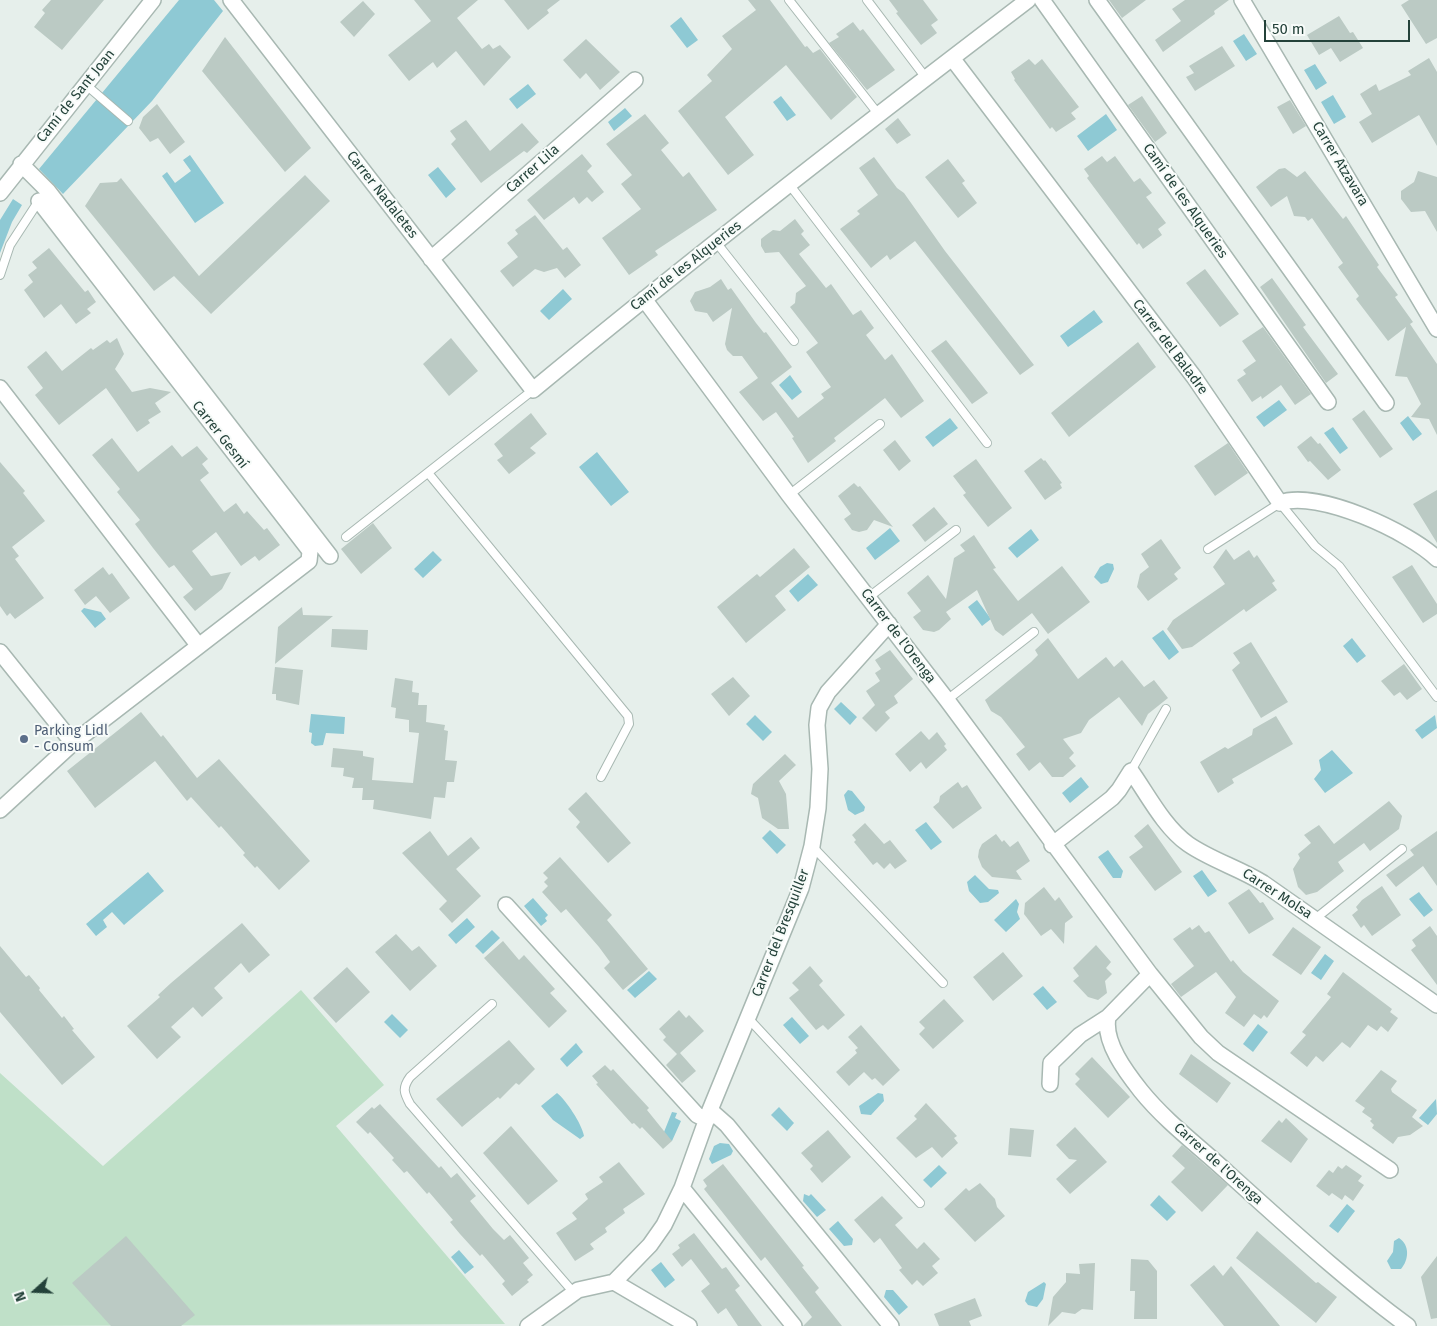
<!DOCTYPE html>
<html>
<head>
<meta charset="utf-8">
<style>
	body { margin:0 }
	#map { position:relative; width:1437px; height:1326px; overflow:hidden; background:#e6efeb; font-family:"Fira Sans",sans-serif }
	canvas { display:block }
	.north { position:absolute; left:10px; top:1266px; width:50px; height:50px; -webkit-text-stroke:4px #f7fbf9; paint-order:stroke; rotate:250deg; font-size:14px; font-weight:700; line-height:20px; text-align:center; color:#24423a }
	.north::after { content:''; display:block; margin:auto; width:18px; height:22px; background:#24423a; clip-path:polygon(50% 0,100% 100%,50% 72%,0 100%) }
	.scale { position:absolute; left:1264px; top:20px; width:146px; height:22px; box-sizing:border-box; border:2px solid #24423a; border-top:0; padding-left:6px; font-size:15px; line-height:18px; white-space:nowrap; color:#24423a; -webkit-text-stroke:4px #f7fbf9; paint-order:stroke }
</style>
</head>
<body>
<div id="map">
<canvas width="1437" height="1326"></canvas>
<div class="north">N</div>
<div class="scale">50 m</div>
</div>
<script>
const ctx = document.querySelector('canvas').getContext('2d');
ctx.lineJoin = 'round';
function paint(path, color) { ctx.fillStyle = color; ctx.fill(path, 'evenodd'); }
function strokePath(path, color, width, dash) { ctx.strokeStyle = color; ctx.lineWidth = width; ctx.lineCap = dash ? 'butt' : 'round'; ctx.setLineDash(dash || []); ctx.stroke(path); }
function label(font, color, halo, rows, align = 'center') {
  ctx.font = font + ' "Fira Sans",sans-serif'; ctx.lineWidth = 4; ctx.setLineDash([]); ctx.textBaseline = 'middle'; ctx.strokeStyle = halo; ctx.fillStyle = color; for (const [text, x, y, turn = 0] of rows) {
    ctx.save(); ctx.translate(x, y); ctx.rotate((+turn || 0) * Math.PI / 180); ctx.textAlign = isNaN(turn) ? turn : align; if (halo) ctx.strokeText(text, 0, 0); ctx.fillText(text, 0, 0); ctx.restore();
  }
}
const green = new Path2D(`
	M301,990L384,1085L336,1126L505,1324L0,1326V1073L103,1166Z`);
const water = new Path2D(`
	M179,0H214L223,11L152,101L63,194L39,169Z
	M681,17L698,40L687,48L670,26Z
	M1244,34L1257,54L1246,61L1233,41Z
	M1315,64L1327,83L1316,90L1304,70Z
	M528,84L536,94L517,109L509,99Z
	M1333,95L1346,117L1334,124L1321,102Z
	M781,96L796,115L787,121L773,102Z
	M625,108L632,116L614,131L608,122Z
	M1106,114L1117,130L1088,151L1077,136Z
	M190,155L224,203L195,223L162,176L167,172L175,183L191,171L183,160Z
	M438,167L456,189L446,198L428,175Z
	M13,199L22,205L12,222L0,253V220Z
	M563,289L572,299L549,320L540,311Z
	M1094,310L1103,322L1068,347L1060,336Z
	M790,375L802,392L792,400L779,385Z
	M1279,400L1287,410L1264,427L1256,417Z
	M1408,416L1422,434L1413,441L1400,423Z
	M950,418L958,428L933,447L925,437Z
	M1333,427L1348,448L1340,454L1324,433Z
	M597,452L629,492L611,506L579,467Z
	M890,528L900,541L875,560L866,548Z
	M1031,529L1039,540L1017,558L1008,548Z
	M433,551L442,560L423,578L414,569Z
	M1107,563L1113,564L1114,569L1108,582L1101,584L1094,577L1100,567Z
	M808,574L818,585L798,602L789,591Z
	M977,600L991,619L982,626L968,607Z
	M84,608L101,612L106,619L95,628L81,611Z
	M1163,630L1179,652L1169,660L1152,638Z
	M1352,638L1366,656L1357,663L1343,646Z
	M841,702L857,717L850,725L834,709Z
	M311,714L345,717L344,734L326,733L323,745L315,746L311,743L312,733L309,732Z
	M755,715L772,732L763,741L746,724Z
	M1435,715L1437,728L1422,739L1415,730Z
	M1332,750L1353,773L1325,793L1314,779L1321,770L1319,760Z
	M1081,777L1089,787L1070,803L1062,793Z
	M848,790L852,791L865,807L864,811L855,815L848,810L844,795Z
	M926,822L942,842L931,850L915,830Z
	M770,830L786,845L777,854L762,838Z
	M1108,850L1123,871L1121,878H1113L1098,857Z
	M1202,870L1217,891L1208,897L1193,876Z
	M148,872L164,891L124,925L112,912L103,920L107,927L96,936L86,924Z
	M975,875L989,889L998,890L999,893L988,902L980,903L969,891L967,882Z
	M1419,892L1433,910L1424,917L1409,899Z
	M533,898L548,915L545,918L547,921L541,926L524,906Z
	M1016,899L1019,904L1017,912L1020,919L1006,932L994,920Z
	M467,918L475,927L456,944L448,935Z
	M492,930L500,938L483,954L475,946Z
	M1325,954L1334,961L1321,980L1311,973Z
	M649,971L657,979L635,998L627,990Z
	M1043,986L1057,1002L1047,1010L1033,994Z
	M392,1014L408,1030L400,1038L384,1022Z
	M792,1017L809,1036L800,1044L783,1025Z
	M1258,1024L1268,1032L1253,1052L1243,1044Z
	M576,1043L583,1052L567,1067L560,1059Z
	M557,1093C566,1100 582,1124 584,1136L580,1139L553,1120L541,1106Z
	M878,1093L883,1094L884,1101L871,1115L861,1114L859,1106Z
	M1436,1099L1437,1114L1428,1125L1419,1118Z
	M779,1107L794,1123L787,1131L771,1115Z
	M672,1112L677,1113L675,1118L681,1121L672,1141L662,1137Z
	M720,1143L729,1144L733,1151L731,1155L712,1164L709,1159L714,1146Z
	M939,1165L947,1173L931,1188L923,1180Z
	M804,1194L809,1196L811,1194L826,1210L817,1217L803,1201Z
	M1159,1195L1176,1212L1167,1221L1150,1205Z
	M1347,1204L1355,1211L1338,1233L1329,1226Z
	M838,1221L853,1239L852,1245L844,1246L829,1229Z
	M1399,1238C1410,1245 1409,1260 1401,1269H1391L1387,1261L1393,1252L1394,1241Z
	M459,1250L474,1267L465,1274L451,1257Z
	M661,1262L675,1280L665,1288L651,1270Z
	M1044,1282L1046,1284L1043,1299L1037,1307L1028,1305L1025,1301L1028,1292Z
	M886,1290H893L908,1307L899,1315L884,1297Z`);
const building = new Path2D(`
	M51,0H104L62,50L34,27L45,13L42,10Z
	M414,0H478L457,18L482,49L489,44L493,49L500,45L511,57L484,86L456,51L437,68L433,62L409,81L388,55L431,21Z
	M504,0H560L547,10L549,13L528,30Z
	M748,0H770L805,47L807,46L813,53L820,49L857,97L831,120L786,65L725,117L754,155L728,175L678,111L712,81L707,75L732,49L722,36L756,10Z
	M889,0H923L938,20L931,25L937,33L921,45L896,13L898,12Z
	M1109,0H1146L1122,18Z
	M1185,0H1229L1214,11L1215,14L1163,52L1155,40L1181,21L1172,9Z
	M1409,0H1437V38L1426,44L1401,5Z
	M363,1L375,14L354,37L340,22Z
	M1339,16L1350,33L1353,32L1363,48L1340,62L1331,48L1319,55L1307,35Z
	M853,22L860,31L863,29L895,70L867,90L829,43L839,37L836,34Z
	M225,37L311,148L285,172L202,71Z
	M586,39L620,72L600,90L586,73L580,79L563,60Z
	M1222,46L1235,66L1195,91L1186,77L1194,73L1189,66Z
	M1429,58L1437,72V146L1419,115L1372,143L1359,122L1372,114L1360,94L1376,84L1379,91L1411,75L1408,71Z
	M1029,59L1035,65L1042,59L1079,107L1071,113L1076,119L1056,132L1052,127L1050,129L1014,80L1015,79L1011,72Z
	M1142,96L1167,133L1155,142L1128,105Z
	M1290,100L1306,126L1293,134L1277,107Z
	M157,104L185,142L170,154L158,138L150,142L139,128L143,117Z
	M645,114L669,143L661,150L683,177L689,172L717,210L655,251L658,255L629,275L602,238L641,209L621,184L632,175L606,144Z
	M898,118L911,135L897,144L885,129Z
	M466,120L490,151L522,123L539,142L527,153L524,151L481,183L451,144L456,139L450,131Z
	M582,154L592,166L587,171L604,192L592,202L587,197L579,204L574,197L544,220L527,200Z
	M1102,156L1107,162L1115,156L1134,182L1140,178L1152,193L1146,197L1166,223L1158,229L1162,235L1143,249L1139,243L1137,245L1087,178L1089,176L1084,169Z
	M874,157L897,188L904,193L945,251L1034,365L1020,375L915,241L890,260L887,255L871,268L840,229L860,214L857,211L878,195L859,168Z
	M948,159L965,181L962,183L977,203L958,218L925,177Z
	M1285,168L1297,177L1305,171L1343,219L1346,216L1379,265L1377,267L1398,295L1395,297L1413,322L1410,324L1437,364V435L1429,419L1411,417L1421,404L1407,377L1395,376L1406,327L1388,341L1356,299L1359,296L1338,267L1343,263L1312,218L1308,221L1305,217L1294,216L1287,196L1271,207L1256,187L1279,169Z
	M1418,171L1437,177V232L1425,211L1411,212L1401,199V191L1414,182Z
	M305,175L330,201L211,314L174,276L154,291L85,206L100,183L117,182L121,178L199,276Z
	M535,215L563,250L567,247L581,265L565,278L557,268L544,272L535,269L513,287L500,271L518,257L507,243L518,234L515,230Z
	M795,219L804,231L801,234L810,245L799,254L826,288L831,284L853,315L861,310L874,328L866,335L885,360L892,354L924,401L901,418L885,398L834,438L836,441L808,463L792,438L794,437L776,412L763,421L739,392L758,378L742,356H733L727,350L725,344L732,308L713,322L707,313L695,311L690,301L695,292L710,287L721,279L728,290L731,288L756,323L764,333L766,332L792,367L771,383L798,418L824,398L821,394L831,387L806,352L818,343L790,307L795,303L796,293L806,286L779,252L765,253L761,246V239L766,235L773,230L780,231Z
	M49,248L85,292L88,290L96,302L87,309L91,313L76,324L61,304L44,318L24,290L33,282L28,275L37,268L32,262Z
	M1205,269L1239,314L1220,327L1186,283Z
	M1272,278L1306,325L1303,327L1338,374L1326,383L1260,287Z
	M1263,327L1311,394L1295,405L1281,385L1262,399L1261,396L1252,402L1237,380L1246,374L1243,370L1256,361L1242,341Z
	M117,338L124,354L115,369L132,392L150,388L171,392L155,403L161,412L148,420L150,423L137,432L106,388L59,425L35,395L43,388L27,367L46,351L62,371L91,348L93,350L107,340L110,343Z
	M451,338L478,371L449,396L423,364Z
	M946,340L988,393L972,404L931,351Z
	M1138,342L1156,367L1069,437L1051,413Z
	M1364,410L1393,449L1380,458L1352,419Z
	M531,413L547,434L530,448L536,453L509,474L497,460L503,456L494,444Z
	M1311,436L1318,444L1320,443L1341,470L1328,480L1310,461L1308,462L1297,447Z
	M112,438L138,472L172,445L182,457L197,446L208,459L202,464L209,473L200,480L224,512L236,503L244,514L247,511L264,530L267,528L280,545L259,561L255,556L241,566L216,532L192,551L211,576L231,572L222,589L195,611L183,597L193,589L174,565L169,568L153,548L135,524L140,520L117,492L120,489L92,455Z
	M895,440L911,461L899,471L883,450Z
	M1228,443L1248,473L1215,496L1194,466Z
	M1041,458L1044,461L1045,460L1062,483L1060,484L1062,488L1045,500L1024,471Z
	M976,459L1012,508L988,527L963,495L966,493L953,476Z
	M0,462L25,491L23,493L45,521L12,547L19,556L15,559L44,598L15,619L10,613L7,616L0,606Z
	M854,483L858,487L860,486L893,527L874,520L867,530L859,532L852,530L844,519L851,514L838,496Z
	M1437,490V543L1413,504Z
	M934,507L948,524L925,542L912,525Z
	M373,523L392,548L361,574L341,549Z
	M974,535L996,568L993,569L1018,601L1062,566L1090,602L1048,634L1032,613L1003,636L995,630L977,590L946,612L951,619L939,630L934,632L923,630L913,617L921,611L907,593L928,575L946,599L954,558L965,551L960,545Z
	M1161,539L1181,568L1174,574L1178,579L1148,601L1137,587L1140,574L1149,567L1141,554Z
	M794,548L810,567L775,596L786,610L746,643L717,607L757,574L760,577Z
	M1226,549L1234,560L1249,550L1254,558L1257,555L1275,581L1272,583L1277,590L1246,612L1244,609L1192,647L1182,649L1167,629L1173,620L1225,584L1213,567Z
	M1412,565L1437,604V614L1423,623L1392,577Z
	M103,567L109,575L112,573L130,598L110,613L96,596L85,605L74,590Z
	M302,607L303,615L333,616L275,664L278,627Z
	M332,629L368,630L367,650L331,647Z
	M1048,638L1078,679L1106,657L1114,667L1122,660L1144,687L1154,680L1168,698L1148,714L1142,726L1119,697L1089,720L1081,733L1063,739L1074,753L1069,758L1076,766L1063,777H1052L1040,762L1029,771L1016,754L1025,747L1001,717L991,711L985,700L1031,662L1038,655L1035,650Z
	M1251,642L1288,702L1261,718L1232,670L1240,663L1233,653Z
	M890,650L913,679L894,696L898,703L885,712L890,718L876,732L862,718L875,705L866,691L880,681L875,673L881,669L875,660Z
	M1404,664L1422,689L1407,700L1400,692L1394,696L1381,681Z
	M275,667L303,670L299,705L276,700V694H272Z
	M733,677L750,696L729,716L711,694Z
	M395,678L413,681L412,692L419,693L418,705H427L426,722L445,725L444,730L448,731L445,760L457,761L454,782H447L445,798L434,797L431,819L373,809L374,800H362L363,788H352L354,778L343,776L344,768L331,767L333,748L363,751V756L374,758L372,780L413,783L419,733L409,732V720L395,718L396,708L391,707Z
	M141,712L161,737L163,735L197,778L219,759L310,861L279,890L257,866L255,868L243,855L245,853L221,826L219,828L191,797L187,801L155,761L95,808L67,771Z
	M1276,716L1293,744L1232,779L1234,783L1218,793L1200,762L1225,747L1228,749L1252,735L1253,729Z
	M921,731L929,740L937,732L946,744L944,746L947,750L926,769L921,762L910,772L895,754Z
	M785,754L796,765L779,781L786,794L789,829H778L762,818L758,798L751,794L753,784Z
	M958,782L962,788L967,785L982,808L953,829L933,807L939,802L940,796Z
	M586,792L631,843L608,863L576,827L580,822L568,809Z
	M1389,801L1402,816L1399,829L1370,851L1364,843L1338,862L1344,871L1317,892L1306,895L1298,887L1293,869L1300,858L1298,854L1311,843L1304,835L1319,825L1334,844Z
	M865,823L884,844L890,840L907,861L895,869L890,863L884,869L877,862L873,865L854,842L856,840L852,835Z
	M1148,824L1182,872L1155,891L1129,857L1143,847L1134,836Z
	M430,831L448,856L471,837L480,848L456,869L481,896L452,923L439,909L447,901L402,853Z
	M1437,831V886L1423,866L1396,887L1386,875L1414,855L1410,850Z
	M996,834L1002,842L1004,840L1010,847L1018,841L1030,861L1016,871L1022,880L992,877L982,867L978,857L979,850L982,844Z
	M560,857L612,915L607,920L648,969L623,990L604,968L610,962L599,947L566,909L561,913L542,892L548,886L544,882L548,878L543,873Z
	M1382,886L1401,915L1372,936L1364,925L1361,928L1352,915L1358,910L1356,907L1362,900Z
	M1044,887L1055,901L1059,897L1073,917L1065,923L1064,944L1051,929L1041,936L1024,914L1025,903Z
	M1249,889L1260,903L1263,902L1274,919L1249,934L1228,903Z
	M242,923L270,955L249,973L241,963L214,988L223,998L202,1017L193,1007L171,1027L181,1037L157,1059L127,1026L160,997L158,995L171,983Z
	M1199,925L1205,933L1209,931L1231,962L1233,960L1243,972L1279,1001L1267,1018L1264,1015L1261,1019L1254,1014L1244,1027L1225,1013L1236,997L1216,972L1181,997L1171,984L1194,966L1173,939L1190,927L1192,930Z
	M1430,926L1437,936V985L1411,950L1416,946L1412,940Z
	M1293,927L1321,947L1301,975L1272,955Z
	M396,934L412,951L419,946L437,966L410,991L375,952Z
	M503,941L519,960L524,955L555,989L550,993L567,1011L549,1028L484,958Z
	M1096,945L1111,962L1106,968L1112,974L1105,981L1107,993L1098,1000L1088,997L1073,981L1079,976L1073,968Z
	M0,946L26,977L29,975L40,988L39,990L62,1018L64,1016L74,1029L72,1030L95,1057L62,1085L0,1012Z
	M1003,952L1023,976L993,1001L973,977Z
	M810,966L823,981L819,985L845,1015L828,1030L823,1025L816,1030L789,998L799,990L792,983Z
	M347,967L370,992L336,1023L313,998Z
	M1343,972L1392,1009L1390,1012L1398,1018L1388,1032L1381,1026L1377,1031L1368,1025L1350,1048L1342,1042L1323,1062L1316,1056L1307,1067L1290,1053L1306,1035L1302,1032L1331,997L1327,994Z
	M944,999L964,1021L933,1049L919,1034L925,1028L919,1022Z
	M679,1010L686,1018L689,1015L704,1031L680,1053L696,1071L682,1083L666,1065L677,1054L663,1040L666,1037L659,1029Z
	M861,1025L900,1070L883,1086L875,1078L872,1080L864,1072L849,1086L836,1072L857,1053L855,1050L858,1048L848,1037Z
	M509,1040L535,1069L519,1085L516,1083L500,1099L498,1097L462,1127L436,1099Z
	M1191,1054L1231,1083L1217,1103L1179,1074Z
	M1092,1057L1130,1097L1108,1118L1075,1084L1080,1079L1075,1074Z
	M605,1065L611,1071L613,1069L649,1108L647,1110L672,1141L663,1149L642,1127L640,1129L634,1123L632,1124L596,1084L598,1083L592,1076Z
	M1381,1070L1397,1081L1391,1089L1392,1092L1417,1110L1412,1117L1423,1126L1410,1135L1398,1137L1393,1144L1372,1128L1374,1125L1370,1121L1372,1119L1362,1112L1365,1108L1355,1101Z
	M926,1103L957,1136L954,1138L958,1143L942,1158L932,1147L916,1158L896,1138L917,1119L914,1116Z
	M380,1104L439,1168L441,1166L451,1178L457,1173L476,1196L470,1201L493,1229L504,1240L510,1235L529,1258L523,1263L533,1275L527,1280L529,1282L512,1296L502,1284L505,1281L482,1254L480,1256L460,1234L450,1222L453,1220L429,1192L427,1194L407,1171L404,1173L392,1160L394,1158L370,1132L368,1134L356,1122L372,1107L374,1109Z
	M1286,1118L1308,1139L1291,1163L1261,1141L1279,1120L1282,1123Z
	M511,1126L558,1181L528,1205L483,1153Z
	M1075,1127L1107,1162L1070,1194L1056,1179L1077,1160L1069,1159L1056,1145Z
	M1010,1128L1034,1130L1031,1157L1008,1155Z
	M828,1130L851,1157L822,1183L810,1169L813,1166L801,1153Z
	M1182,1145L1228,1185L1202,1212L1171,1182L1185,1168L1172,1156Z
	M619,1162L645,1194L623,1209L625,1213L605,1228L607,1232L590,1244L594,1249L575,1261L556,1233L577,1219L572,1213L588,1199L585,1194L603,1182L599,1177Z
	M723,1164L804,1266L802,1267L819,1288L815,1292L842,1326H803L812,1317L765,1257L761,1261L704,1189L707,1186L703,1180Z
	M1346,1165L1362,1176L1358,1181L1364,1185L1353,1201L1345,1195L1342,1200L1332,1193L1329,1196L1316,1186L1329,1170L1333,1173L1338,1166L1342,1169Z
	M980,1183L995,1199L997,1207L1005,1216L975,1242L944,1209L966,1188L969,1191Z
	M882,1196L903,1218L895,1225L917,1249L924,1242L940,1259L932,1266L938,1273L923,1286L917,1280L912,1285L899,1270L902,1268L880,1238L874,1243L854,1220Z
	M1257,1231L1316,1283L1318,1282L1337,1297L1316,1323L1236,1258Z
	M694,1233L722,1269L726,1267L740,1286L735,1290L762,1326H738L726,1308L718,1314L701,1291L710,1284L691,1259L682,1267L672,1254L680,1248L678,1245Z
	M126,1236L195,1315L181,1326H111L72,1283Z
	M1437,1256V1318L1431,1319L1421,1277Z
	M1131,1259L1148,1260L1157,1271V1319H1134L1135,1291H1130Z
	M1095,1263L1093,1310L1082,1309L1075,1314L1062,1312L1048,1326L1053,1297L1066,1282V1273L1080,1274L1079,1264Z
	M1214,1265L1223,1276L1231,1266L1280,1326H1224L1190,1285Z
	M975,1298L982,1316L969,1321L971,1326H939L934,1314Z`);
const lane = new Path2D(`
	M789,0L879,115
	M867,0L926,78
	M85,84L128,121
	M789,184L987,443
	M716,242L794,341
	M0,275L10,245L40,199
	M429,474L628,716L629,724L601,777
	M789,495L880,424
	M346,537L533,390
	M1208,549L1280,503L1315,546L1339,566L1437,697
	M869,597L956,530
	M947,700L1034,632
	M1131,771L1166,709
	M812,846L943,983
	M1315,919L1402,849
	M492,1004L410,1077C402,1088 404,1093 410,1104L574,1293
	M748,1018L920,1203`);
const street = new Path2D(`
	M231,0L533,390C695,256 861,127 1028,0
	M1042,0L1328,402
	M1097,0L1386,403
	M1242,0L1437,329
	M952,58L1194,377L1280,503C1317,489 1410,532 1437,559
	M21,164L48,191L330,556
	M0,193L153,0
	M431,259L635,80
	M644,299L789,495L947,700L1150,974L1108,1017C1103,1042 1126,1072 1141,1091C1166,1122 1200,1147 1229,1174C1287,1226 1345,1280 1408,1326
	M0,388L198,645
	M0,652L73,743
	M0,810L73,743L309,561L310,551L39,201
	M1052,845L1112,798L1119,790L1131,771C1148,795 1164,827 1188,844C1211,860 1239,868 1263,883L1437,1005
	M506,905L697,1115L707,1120
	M1150,974L1201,1037L1218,1053L1390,1170
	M1050,1084L1051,1063L1080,1035L1108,1017
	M710,1110L727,1125L891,1326
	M682,1188L794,1326
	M614,1282L689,1326
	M528,1326L578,1290L614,1282L650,1245L664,1225L682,1188L710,1110L801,888L812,846L818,808L820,769L817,725L819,708L828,692L889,624`);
const markers = [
	[24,739,5,"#5c6f8a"]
];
const streetNames = [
	["Camí de Sant Joan",76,96,-51],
	["Carrer Atzavara",1340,164,59],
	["Carrer Lila",533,169,-41],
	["Carrer Nadaletes",382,195,52],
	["Camí de les Alqueries",1185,201,55],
	["Camí de les Alqueries",686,266,-38],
	["Carrer del Baladre",1170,347,53],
	["Carrer Gesmí",220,435,52],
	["Carrer de l'Orenga",898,636,53],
	["Carrer Molsa",1277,894,33],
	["Carrer del Bresquiller",781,933,-69],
	["Carrer de l'Orenga",1218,1164,42]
];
const serviceNames = [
	["Parking Lidl",34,731],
	["- Consum",34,747]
];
paint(green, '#bfe0c8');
paint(water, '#8ec9d4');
paint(building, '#bbcac4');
strokePath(lane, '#a8b8b2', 10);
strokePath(street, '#a8b8b2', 18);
strokePath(lane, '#fff', 8);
strokePath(street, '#fff', 15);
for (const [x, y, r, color] of markers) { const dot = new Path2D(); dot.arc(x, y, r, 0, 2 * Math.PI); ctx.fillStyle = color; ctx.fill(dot); strokePath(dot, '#f7fbf9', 2); }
label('14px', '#24423a', '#f7fbf9', streetNames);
label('14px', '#4e5e75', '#f7fbf9', serviceNames, 'left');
</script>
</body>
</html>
